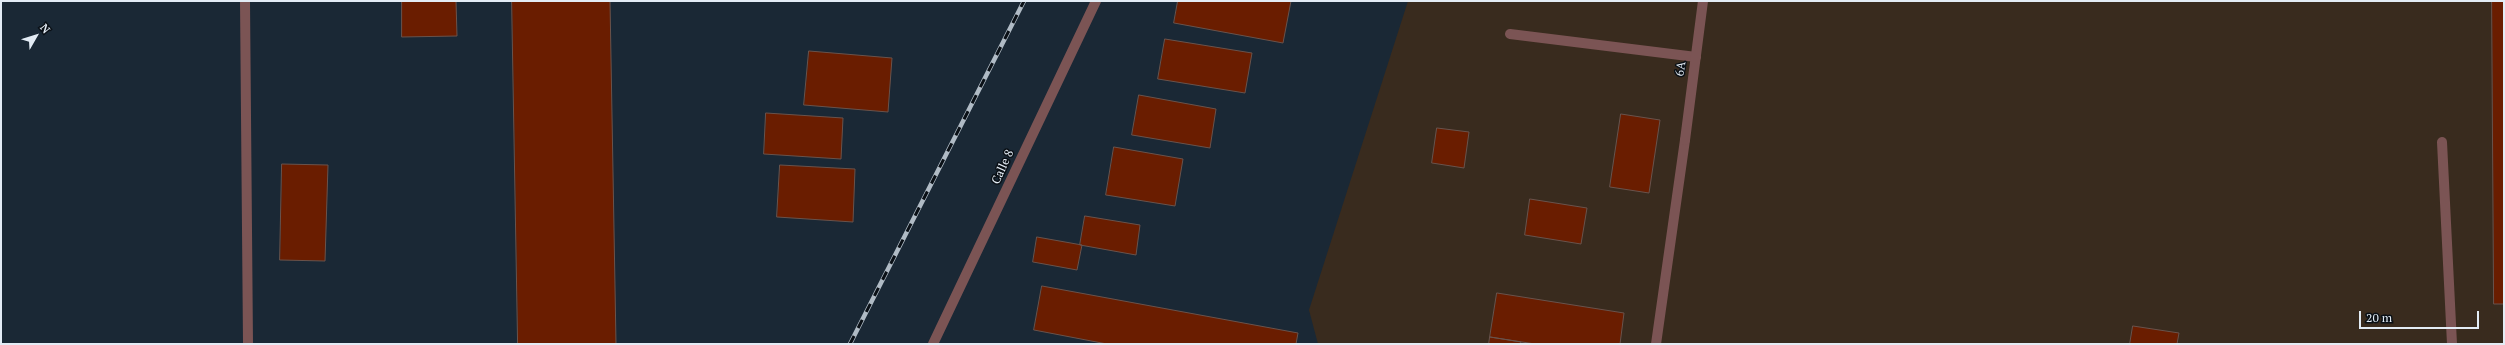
<!DOCTYPE html>
<html>
<head>
<meta charset="utf-8">
<style>
	body { margin:0 }
	#map { position:relative; width:2505px; height:345px; overflow:hidden; background:#1a2835; font-family:"PT Serif",serif }
	canvas { display:block }
	.frame { position:absolute; inset:0; border:2px solid #e3ecf5; pointer-events:none }
	.north { position:absolute; left:16px; top:16px; width:40px; height:40px; -webkit-text-stroke:3px #0a1016; paint-order:stroke; rotate:51deg; font-size:11px; font-weight:700; line-height:16px; text-align:center; color:#e3ecf5 }
	.north::after { content:''; display:block; margin:auto; width:14px; height:18px; background:#e3ecf5; clip-path:polygon(50% 0,100% 100%,50% 72%,0 100%) }
	.scale { position:absolute; left:2359px; top:311px; width:120px; height:18px; box-sizing:border-box; border:2px solid #e3ecf5; border-top:0; padding-left:5px; font-size:12px; line-height:14px; white-space:nowrap; color:#e3ecf5; -webkit-text-stroke:3px #0a1016; paint-order:stroke }
</style>
</head>
<body>
<div id="map">
<canvas width="2505" height="345"></canvas>
<div class="frame"></div>
<div class="north">N</div>
<div class="scale">20 m</div>
</div>
<script>
const ctx = document.querySelector('canvas').getContext('2d');
ctx.lineJoin = 'round';
function paint(path, color) { ctx.fillStyle = color; ctx.fill(path, 'evenodd'); }
function strokePath(path, color, width, dash) { ctx.strokeStyle = color; ctx.lineWidth = width; ctx.lineCap = dash ? 'butt' : 'round'; ctx.setLineDash(dash || []); ctx.stroke(path); }
function label(font, color, halo, rows, align = 'center') {
  ctx.font = font + ' "PT Serif",serif'; ctx.lineWidth = 3; ctx.setLineDash([]); ctx.textBaseline = 'middle'; ctx.strokeStyle = halo; ctx.fillStyle = color; for (const [text, x, y, turn = 0] of rows) {
    ctx.save(); ctx.translate(x, y); ctx.rotate((+turn || 0) * Math.PI / 180); ctx.textAlign = isNaN(turn) ? turn : align; if (halo) ctx.strokeText(text, 0, 0); ctx.fillText(text, 0, 0); ctx.restore();
  }
}
const industrial = new Path2D(`
	M1408,1H2504V344H1318L1309,310Z`);
const building = new Path2D(`
	M402,1H456L457,36L402,37Z
	M512,1H610L616,344H518Z
	M1178,1H1291L1283,43L1174,23Z
	M2492,1H2504V304H2494Z
	M1165,39L1252,53L1245,93L1158,79Z
	M809,51L892,58L888,112L804,105Z
	M1139,95L1216,109L1210,148L1132,135Z
	M766,113L843,118L841,159L764,154Z
	M1621,114L1660,120L1649,193L1610,187Z
	M1437,128L1469,132L1464,168L1432,163Z
	M1114,147L1183,159L1175,206L1106,195Z
	M282,164L328,165L325,261L280,260Z
	M780,165L855,169L853,222L777,217Z
	M1530,199L1587,208L1581,244L1525,235Z
	M1085,216L1140,225L1136,255L1080,245Z
	M1037,237L1082,245L1077,270L1033,262Z
	M1042,286L1298,333L1296,344H1107L1034,330Z
	M1497,293L1624,313L1620,344H1535L1490,337Z
	M2133,326L2179,333L2177,344H2130Z
	M1490,337L1521,342L1520,344H1489Z`);
const service = new Path2D(`
	M245,1L248,344
	M1510,34L1696,57
	M2442,142L2452,344
	M1656,344L1685,140`);
const minor = new Path2D(`
	M1685,140L1703,1`);
const tertiary = new Path2D(`
	M933,344L1096,1`);
const rail = new Path2D(`
	M850,344L1024,1`);
const streetNames = [
	["6A",1681,69,-82],
	["Calle 8",1003,167,-65]
];
paint(industrial, '#392b1e');
paint(building, '#6a1d00');
strokePath(building, '#69534c', 1);
strokePath(service, '#7b5454', 10);
strokePath(minor, '#7b5454', 10);
strokePath(tertiary, '#7b5454', 10);
strokePath(rail, '#b0bbc5', 4.5);
strokePath(rail, '#0a1016', 3, [9]);
label('12px', '#e3ecf5', '#0a1016', streetNames);
</script>
</body>
</html>
